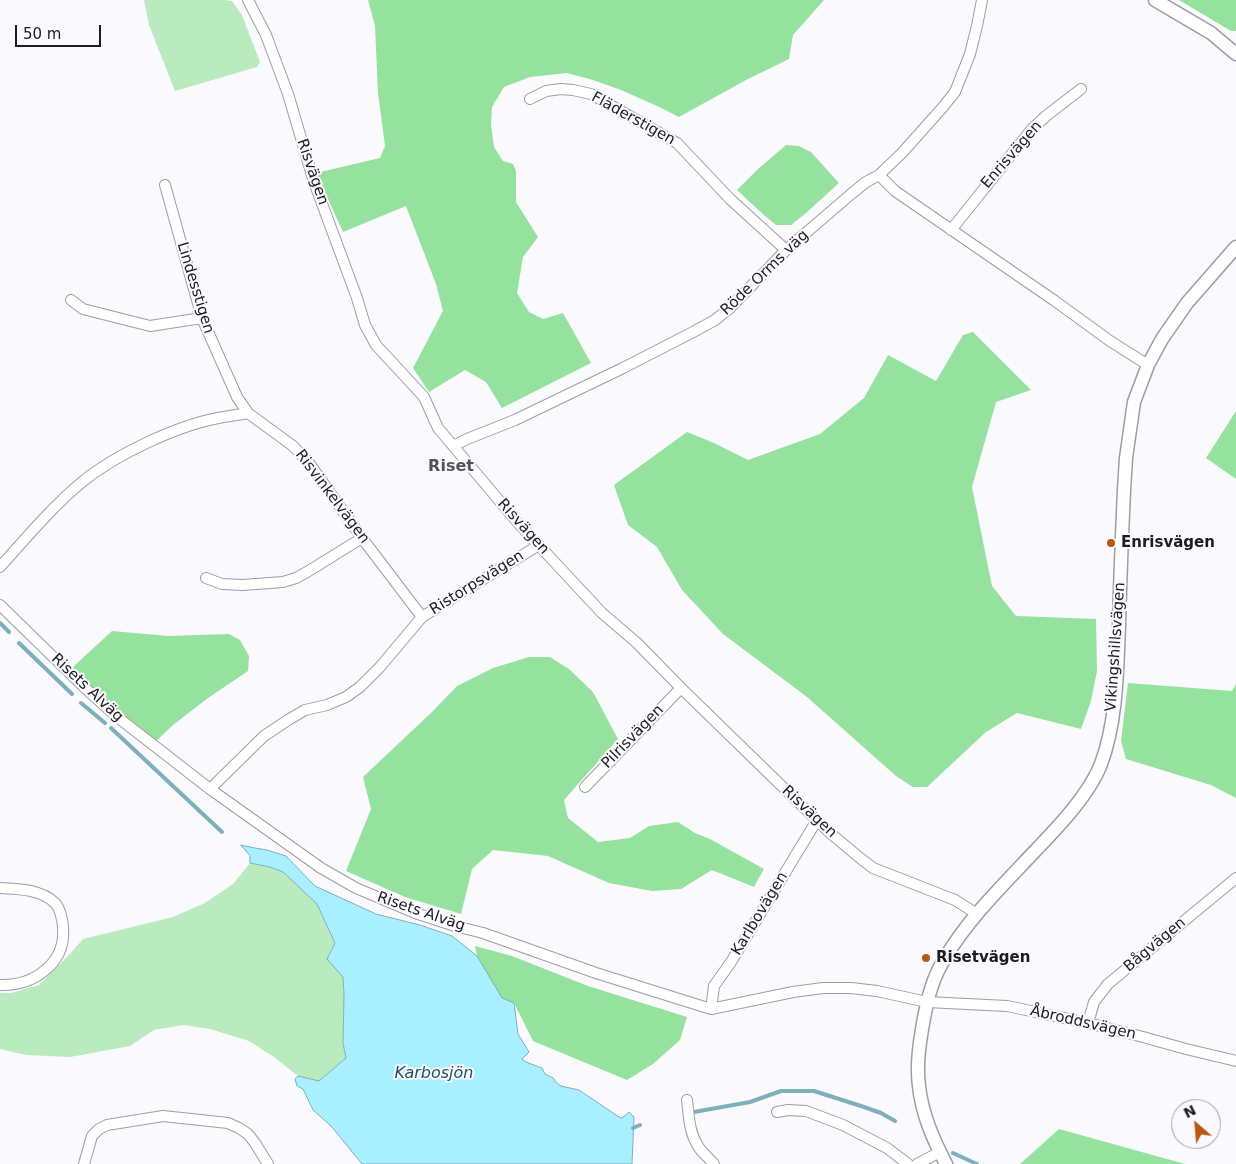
<!DOCTYPE html>
<html>
<head>
<meta charset="utf-8">
<style>
	body { margin:0 }
	#map { position:relative; width:1236px; height:1164px; overflow:hidden; background:#f9f9fe; font-family:"DejaVu Sans",sans-serif }
	canvas { display:block }
	.north { position:absolute; left:1171px; top:1099px; width:50px; height:50px; box-sizing:border-box; background:#f9f9fe; border:1px solid #a1a1a5; border-radius:50%; rotate:333deg; font-size:14px; font-weight:700; line-height:20px; text-align:center; color:#1c1d20 }
	.north::after { content:''; display:block; margin:auto; width:18px; height:22px; background:#b95914; clip-path:polygon(50% 0,100% 100%,50% 72%,0 100%) }
	.scale { position:absolute; left:15px; top:25px; width:86px; height:22px; box-sizing:border-box; border:2px solid #1c1d20; border-top:0; padding-left:6px; font-size:15px; line-height:18px; white-space:nowrap; color:#1c1d20; -webkit-text-stroke:4px #f9f9fe; paint-order:stroke }
</style>
</head>
<body>
<div id="map">
<canvas width="1236" height="1164"></canvas>
<div class="north">N</div>
<div class="scale">50 m</div>
</div>
<script>
const ctx = document.querySelector('canvas').getContext('2d');
ctx.lineJoin = 'round';
function paint(path, color) { ctx.fillStyle = color; ctx.fill(path, 'evenodd'); }
function strokePath(path, color, width, dash) { ctx.strokeStyle = color; ctx.lineWidth = width; ctx.lineCap = dash ? 'butt' : 'round'; ctx.setLineDash(dash || []); ctx.stroke(path); }
function label(font, color, halo, rows, align = 'center') {
  ctx.font = font + ' "DejaVu Sans",sans-serif'; ctx.lineWidth = 4; ctx.setLineDash([]); ctx.textBaseline = 'middle'; ctx.strokeStyle = halo; ctx.fillStyle = color; for (const [text, x, y, turn = 0] of rows) {
    ctx.save(); ctx.translate(x, y); ctx.rotate((+turn || 0) * Math.PI / 180); ctx.textAlign = isNaN(turn) ? turn : align; if (halo) ctx.strokeText(text, 0, 0); ctx.fillText(text, 0, 0); ctx.restore();
  }
}
const green = new Path2D(`
	M144,0H225L232,1L242,15L260,62L257,67L175,91L149,25Z
	M250,863L270,867L283,872L317,904L335,943L327,959L343,976L344,995L343,1043L346,1058L319,1081L298,1076L274,1057L249,1041L210,1029L183,1025L154,1030L130,1046L70,1057L26,1055L0,1049V993H11L39,985L68,956L83,939L173,917L205,903L233,884Z`);
const forest = new Path2D(`
	M368,0H824L793,35L789,59L746,80L679,117L657,106L621,90L593,80L567,73L530,77L504,87L492,107L491,125L494,147L503,161L513,164L516,171V202L538,237L523,257L517,293L529,312L543,319L563,313L591,363L502,408L486,382L465,370L429,392L413,368L443,311L436,284L406,206L343,232L316,173L380,158L385,146L378,93L375,26Z
	M1179,0H1236V31H1231Z
	M786,145L799,146L811,152L839,183L806,213L791,225H776L765,216L737,190L758,169Z
	M973,332L1031,390L996,402L972,487L992,586L1016,616L1096,619L1097,671L1091,701L1081,729L1017,713L986,732L927,787H913L896,776L807,697L723,634L682,590L657,547L628,525L614,485L687,432L714,443L748,460L820,434L864,398L888,355L936,381L963,335Z
	M1236,411V479L1206,458Z
	M112,631L168,636L229,634L240,640L249,656L248,671L208,698L173,725L152,745L87,688L73,669L74,666Z
	M529,657H550L569,669L593,692L618,739L564,800L568,818L598,842L630,838L649,826L678,822L695,833L710,839L764,869L754,887L712,870L681,889L652,891L609,883L548,856L493,850L472,869L461,914L405,897L346,871L371,809L363,777L433,711L457,686L493,668Z
	M1128,683L1232,691L1236,684V798L1211,785L1126,759L1121,741Z
	M475,946L512,956L588,986L687,1017L680,1040L653,1064L627,1080L533,1041L514,1003L502,998L477,956Z
	M1059,1129L1185,1164H1020Z`);
const water = new Path2D(`
	M241,845L255,848L267,850L286,856L315,886L376,914L420,925L452,936L477,956L502,998L514,1003L518,1034L529,1052L522,1059L526,1062L542,1068L545,1074L553,1078L557,1083L561,1086L579,1090L619,1117L622,1118L629,1112L634,1117L632,1164H362L331,1126L313,1110L303,1089L297,1086L295,1079L298,1076L319,1081L346,1058L343,1043L344,995L343,977L327,959L335,943L317,904L283,872L270,867L250,863V856Z`);
const stream = new Path2D(`
	M0,623L9,632
	M19,643L72,694
	M81,703L105,723
	M111,728L222,832
	M694,1112L750,1102L781,1091H814L861,1106L881,1113L895,1121
	M633,1128L640,1125
	M953,1153L977,1164`);
const minor = new Path2D(`
	M248,0L266,35L288,94L314,182L357,298L365,325L376,345L424,397L438,428L519,524L602,613L637,643L681,688L829,832L860,858L873,868L955,900L977,914
	M530,99L546,91L561,89L573,90L591,94L677,143L730,199L786,250
	M879,175L895,191L1055,301L1110,341L1148,365
	M165,185L202,318L237,397L248,413
	M951,230L1032,129L1046,116L1081,89
	M71,300L83,309L150,326L202,318
	M453,446L467,439L515,420L623,368L695,331L715,320L730,308L786,250L850,195L866,182L879,175L902,153L943,107L955,92L970,54L977,26L982,0
	M0,567C26,538 52,507 82,482C115,455 176,426 218,418C228,416 238,415 248,413L293,446L309,463L362,538L422,617
	M206,578L222,584L243,585L283,582L296,578L307,572L362,538
	M0,605L85,688L116,716L210,789L321,868L356,888L415,913L455,926L483,933L596,973L711,1009L793,992L823,988H851L877,991L927,1002L1007,1006L1088,1023L1143,1037L1186,1049L1236,1061
	M585,787L681,688
	M210,789L264,736L288,720L305,710L327,705L346,697L360,687L380,667L422,617L451,599L539,545
	M0,888C18,889 41,889 55,903C60,908 63,921 63,928C66,964 33,986 0,985
	M711,1009L714,986L731,962L817,820
	M1088,1023L1094,1002L1108,984L1236,878
	M687,1100C689,1116 689,1132 698,1146C702,1153 709,1158 714,1164
	M777,1112L788,1110L806,1111L843,1125L887,1148L908,1164
	M84,1164L92,1136L99,1129L107,1125L163,1116L228,1123L239,1128L248,1134L255,1143L268,1164
	M917,1164L940,1152`);
const tertiary = new Path2D(`
	M1155,0L1211,33L1236,54
	M946,1164C933,1139 922,1114 919,1086C916,1064 920,1040 924,1018C928,997 933,977 945,958C969,918 1003,885 1035,851C1057,828 1089,795 1101,764C1117,721 1117,671 1119,626C1120,581 1122,535 1124,490L1126,458L1134,402L1148,365L1162,339L1187,303L1236,247`);
const markers = [
	[1111,543,5,"#b95914"],
	[926,958,5,"#b95914"]
];
const streetNames = [
	["Fläderstigen",633,119,29],
	["Enrisvägen",1012,155,-49],
	["Risvägen",312,172,71],
	["Röde Orms väg",765,273,-44],
	["Lindesstigen",195,288,73],
	["Risvinkelvägen",332,497,53],
	["Risvägen",523,527,48],
	["Ristorpsvägen",477,583,-32],
	["Vikingshillsvägen",1116,647,-86],
	["Risets Alväg",87,688,43],
	["Pilrisvägen",633,737,-46],
	["Risvägen",809,812,43],
	["Risets Alväg",421,912,19],
	["Karlbovägen",760,914,-59],
	["Bågvägen",1155,945,-40],
	["Åbroddsvägen",1083,1023,13]
];
const poiNames = [
	["Enrisvägen",1121,543],
	["Risetvägen",936,958]
];
const neighbourhoodNames = [
	["Riset",451,467]
];
const waterNames = [
	["Karbosjön",434,1074]
];
paint(green, '#baebbf');
paint(forest, '#94e29d');
paint(water, '#a8efff');
strokePath(water, '#7eb0bc', 1);
strokePath(stream, '#7eb0bc', 4);
strokePath(minor, '#9c9ea7', 12);
strokePath(tertiary, '#9c9ea7', 15);
strokePath(minor, '#fff', 10);
strokePath(tertiary, '#fff', 12);
for (const [x, y, r, color] of markers) { const dot = new Path2D(); dot.arc(x, y, r, 0, 2 * Math.PI); ctx.fillStyle = color; ctx.fill(dot); strokePath(dot, '#f9f9fe', 2); }
label('15px', '#1c1d20', '#f9f9fe', streetNames);
label('bold 15px', '#1c1d20', '#f9f9fe', poiNames, 'left');
label('bold 16px', '#51535b', '#f9f9fe', neighbourhoodNames);
label('italic 16px', '#1a545f', '#f9f9fe', waterNames);
</script>
</body>
</html>
